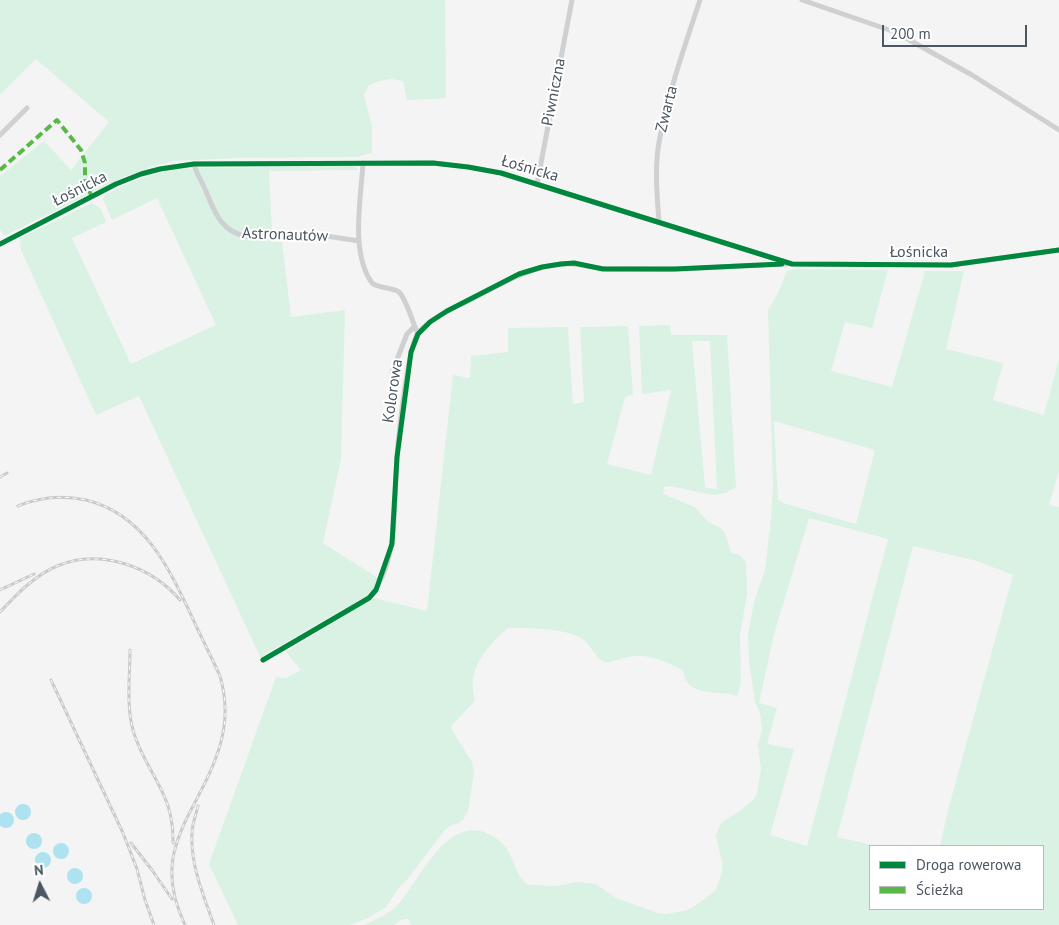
<!DOCTYPE html>
<html>
<head>
<meta charset="utf-8">
<style>
	body { margin:0 }
	#map { position:relative; width:1059px; height:925px; overflow:hidden; background:#f4f4f4; font-family:"PT Sans",sans-serif }
	canvas { display:block }
	.legend { position:absolute; left:869px; top:845px; width:175px; height:65px; box-sizing:border-box; background:#fff; border:1px solid #b7bbc0; margin:0; padding:6px 9px; list-style:none; font-size:15px; color:#4a5661 }
	.legend li { display:flex; align-items:center; gap:10px; height:25px }
	.legend b { width:25px; border:1px solid #b7bbc0 }
	.north { position:absolute; left:15px; top:860px; width:50px; height:50px; -webkit-text-stroke:4px #fff; paint-order:stroke; rotate:355deg; font-size:14px; font-weight:700; line-height:20px; text-align:center; color:#4a5661 }
	.north::after { content:''; display:block; margin:auto; width:18px; height:22px; background:#4a5661; clip-path:polygon(50% 0,100% 100%,50% 72%,0 100%) }
	.scale { position:absolute; left:882px; top:25px; width:145px; height:22px; box-sizing:border-box; border:2px solid #4a5661; border-top:0; padding-left:6px; font-size:15px; line-height:18px; white-space:nowrap; color:#4a5661; -webkit-text-stroke:4px #fff; paint-order:stroke }
</style>
</head>
<body>
<div id="map">
<canvas width="1059" height="925"></canvas>
<ul class="legend">
<li><b style="height:6px;background:#00873e"></b>Droga rowerowa</li>
<li><b style="height:6px;background:#58b947"></b>Ścieżka</li>
</ul>
<div class="north">N</div>
<div class="scale">200 m</div>
</div>
<script>
const ctx = document.querySelector('canvas').getContext('2d');
ctx.lineJoin = 'round';
function paint(path, color) { ctx.fillStyle = color; ctx.fill(path, 'evenodd'); }
function strokePath(path, color, width, dash) { ctx.strokeStyle = color; ctx.lineWidth = width; ctx.lineCap = dash ? 'butt' : 'round'; ctx.setLineDash(dash || []); ctx.stroke(path); }
function label(font, color, halo, rows, align = 'center') {
  ctx.font = font + ' "PT Sans",sans-serif'; ctx.lineWidth = 4; ctx.setLineDash([]); ctx.textBaseline = 'middle'; ctx.strokeStyle = halo; ctx.fillStyle = color; for (const [text, x, y, turn = 0] of rows) {
    ctx.save(); ctx.translate(x, y); ctx.rotate((+turn || 0) * Math.PI / 180); ctx.textAlign = isNaN(turn) ? turn : align; if (halo) ctx.strokeText(text, 0, 0); ctx.fillText(text, 0, 0); ctx.restore();
  }
}
const green = new Path2D(`
	M0,0H445L446,98L407,100L403,81C389,77 381,80 369,85L364,95L372,126V153L357,157L237,158L174,161L151,167L124,177L4,236L0,229V176L44,141L71,170L109,122L36,59L0,95Z
	M354,166L359,170L269,171L272,232C261,233 246,236 236,232C217,222 206,187 197,168Z
	M184,168L193,169L214,215L218,222L230,233L272,236V242H282L291,317L345,310L341,459L323,543L378,578L373,589L368,595L265,654L262,659L263,663L139,396L96,415L21,250L20,238L92,203L101,209L106,222L72,238L131,364L216,325L157,198L112,220L103,199L105,195C130,181 156,172 184,168Z
	M794,269L888,270L872,328L845,322L831,371L892,387L925,271H964L946,349L1003,363L993,400L1044,415L1059,359V471L1049,505L1059,507V925H411L409,919H403L394,925H364C377,919 391,913 400,902C424,874 450,808 496,838C516,851 511,872 528,885L557,886L576,882L596,884L616,898L658,913L667,914L687,910L695,906L715,891L722,873V862L716,836L719,827L722,822L740,811L754,799L757,793L761,770L758,743L762,731L760,713L755,702L749,662L748,635L754,602L765,570L771,519L773,487L768,310L778,293L787,271ZM774,421L875,450L856,524L783,503L778,500ZM809,518L888,539L807,846L770,835L794,749L767,744L777,708L759,703L774,634ZM913,546L977,561L1013,575L948,810L940,846H1043V909H870V846H877L837,837Z
	M670,325L671,335H727L736,487L725,493L713,495L670,486L664,487L663,494L695,507L708,522L719,527L725,533L731,553L740,555L746,562L747,594L740,635L741,683L737,696C723,691 695,695 687,682C685,679 684,674 683,671C668,661 646,653 628,657C621,658 612,663 605,662C597,661 590,643 581,638C564,628 528,628 508,628C491,642 470,665 473,689C473,693 474,697 475,701L452,725V730L472,762L474,773L468,811L463,820L457,824L451,825L444,831L406,881L397,890L386,907L368,918L350,925H238L209,864L276,677L286,678L301,670L286,652L373,598L427,611L453,375L470,378L471,356L508,352V328L568,327L573,404L584,402L580,327L628,326L633,395L625,397L607,464L651,475L671,390L642,394L639,326ZM692,341H710L717,489L705,488Z`);
const water = new Path2D(`
	M15 812a8 8 0 1 1 16 0a8 8 0 1 1-16 0Z
	M-2 820a8 8 0 1 1 16 0a8 8 0 1 1-16 0Z
	M26 841a8 8 0 1 1 16 0a8 8 0 1 1-16 0Z
	M53 851a8 8 0 1 1 16 0a8 8 0 1 1-16 0Z
	M35 860a8 8 0 1 1 16 0a8 8 0 1 1-16 0Z
	M67 876a8 8 0 1 1 16 0a8 8 0 1 1-16 0Z
	M76 896a8 8 0 1 1 16 0a8 8 0 1 1-16 0Z`);
const minor = new Path2D(`
	M802,0L895,32L972,75L1059,130
	M0,135L27,108
	M363,163C361,199 350,252 372,283C380,289 392,287 399,292C406,298 413,324 418,334
	M194,164C196,173 201,180 205,189C214,210 220,232 246,236L307,233L359,241
	M537,184L572,0
	M659,222C657,194 654,165 660,137C669,91 685,45 700,0
	M0,244L116,184L141,174L160,169L194,164L433,163L468,167L501,173L792,264L951,265L1059,250
	M392,372L407,334L414,327
	M263,660L369,598C400,561 393,505 397,459C398,438 408,346 418,333C432,316 454,308 472,299C501,284 527,268 560,264C578,262 595,269 612,269C634,268 655,270 677,269C713,268 750,265 787,264`);
const rail = new Path2D(`
	M0,477L7,473
	M18,506C40,497 63,495 86,500C144,514 169,568 192,617C201,637 211,656 220,676C235,727 215,764 192,808C184,823 176,840 173,858C169,882 175,904 185,925
	M0,590L34,574
	M0,612C17,594 34,576 57,566C100,548 151,566 180,600
	M130,650C130,678 125,712 136,739C151,779 174,795 173,843
	M51,680L123,833L137,869L145,900L154,925
	M198,806C196,815 192,824 192,833C190,864 204,897 214,925
	M131,843L152,870L172,899`);
const quiet = new Path2D(`
	M0,170L57,120L81,150L85,163V182L92,197`);
const cycleway = new Path2D(`
	M0,244L116,184L141,174L160,169L194,164L433,163L468,167L501,173L792,264L951,265L1059,250
	M263,660L369,598L376,590L392,544L397,457L411,352L418,334L430,322L447,311L519,274L542,267L561,264L574,263L603,269H675L782,264`);
const streetNames = [
	["Piwniczna",554,92,-79],
	["Zwarta",667,109,-76],
	["Łośnicka",530,169,16],
	["Łośnicka",80,189,-27],
	["Astronautów",285,235,2],
	["Łośnicka",919,252],
	["Kolorowa",393,391,-82]
];
paint(green, '#d9f2e3');
paint(water, '#aee2f0');
strokePath(minor, '#ced0d2', 5);
strokePath(rail, '#c9cacc', 3);
strokePath(rail, '#fff', 1, [4]);
strokePath(quiet, '#58b947', 4, [8, 4]);
strokePath(cycleway, '#00873e', 5);
label('16px', '#4a5661', '#fff', streetNames);
</script>
</body>
</html>
